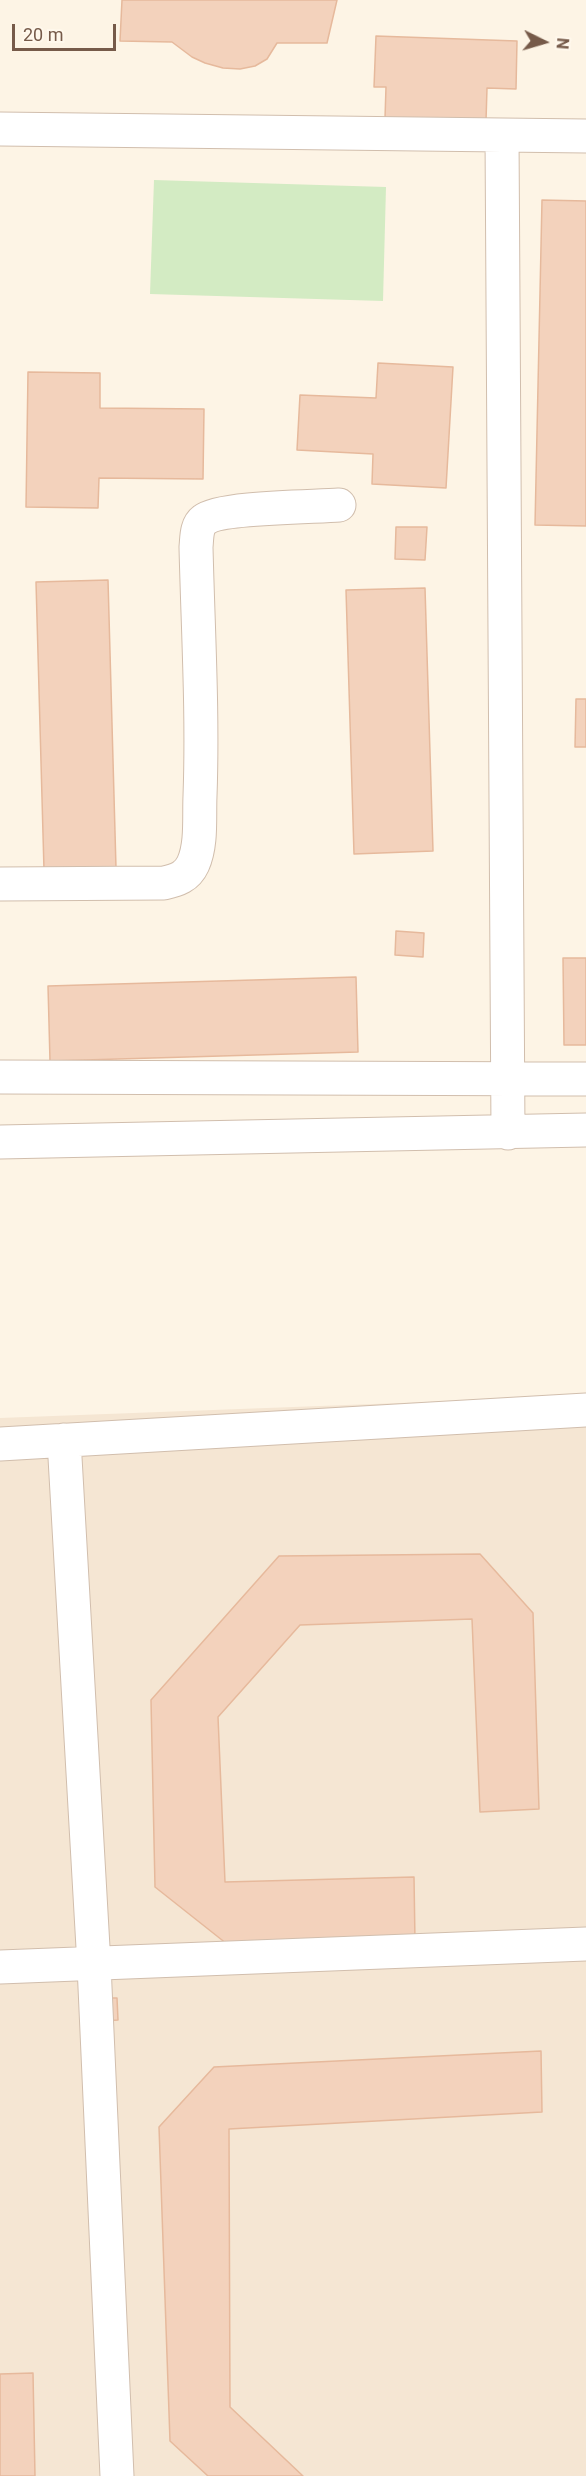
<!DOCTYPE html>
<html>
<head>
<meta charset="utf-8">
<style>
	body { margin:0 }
	#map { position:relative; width:586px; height:2476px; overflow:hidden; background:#fdf4e5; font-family:Roboto,sans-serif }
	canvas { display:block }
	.north { position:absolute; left:514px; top:12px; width:60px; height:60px; -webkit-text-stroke:4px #fff8ec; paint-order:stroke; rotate:95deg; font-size:16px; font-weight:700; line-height:24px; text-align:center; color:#765a49 }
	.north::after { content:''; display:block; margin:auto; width:21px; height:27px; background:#765a49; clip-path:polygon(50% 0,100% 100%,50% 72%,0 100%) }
	.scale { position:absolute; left:12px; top:24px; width:104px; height:27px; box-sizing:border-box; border:3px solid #765a49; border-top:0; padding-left:8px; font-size:18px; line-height:21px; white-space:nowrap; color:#765a49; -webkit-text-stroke:4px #fff8ec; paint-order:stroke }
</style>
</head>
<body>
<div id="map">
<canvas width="586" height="2476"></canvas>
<div class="north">N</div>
<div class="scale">20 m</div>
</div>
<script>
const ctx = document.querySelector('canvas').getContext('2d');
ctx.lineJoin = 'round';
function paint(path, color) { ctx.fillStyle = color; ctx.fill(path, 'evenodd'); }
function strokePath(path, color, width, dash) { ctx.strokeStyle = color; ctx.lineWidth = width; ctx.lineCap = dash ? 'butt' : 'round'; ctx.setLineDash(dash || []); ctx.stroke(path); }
const residential = new Path2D(`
	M586,1396V2476H0V1418Z`);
const green = new Path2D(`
	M154,180L386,187L383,301L150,294Z`);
const building = new Path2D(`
	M122,0H337L327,43H277L267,59L255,66L240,69L223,68L205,63L192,57L172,42L120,41Z
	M376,36L517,41L516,89L487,88L486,121L385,118L386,87H374Z
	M542,200L586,201V526L535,525Z
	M378,363L453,367L446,488L372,484L373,454L297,450L300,395L376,398Z
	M28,372L100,373V408L204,409L203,479L99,478L98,508L26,507Z
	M396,527H427L425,560L395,559Z
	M108,580L116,868L44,870L36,582Z
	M425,588L433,851L354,854L346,590Z
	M576,699H586V747H575Z
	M396,931L424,933L423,957L395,955Z
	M563,958H586V1045H564Z
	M356,977L358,1052L50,1061L48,986Z
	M480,1554L533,1613L539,1809L480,1812L472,1619L300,1625L218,1717L225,1882L414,1877L415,1942L227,1944L155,1887L151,1700L279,1556Z
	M99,1998H117L118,2020L101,2021Z
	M541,2051L542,2112L229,2129L230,2407L303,2476H208L170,2441L159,2127L214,2067Z
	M33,2373L35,2476H0V2374Z`);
const minor = new Path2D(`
	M0,129L586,136
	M502,135L508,1133
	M0,884L164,883C177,880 187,877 193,864C202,844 199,817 200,796C203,713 198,630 196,547C197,538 196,526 204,520C219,507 314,507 339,505
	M0,1077L586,1079
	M0,1142L586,1130
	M64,1440L94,1965L117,2476
	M0,1444L586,1410
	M0,1967L586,1944`);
paint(residential, '#f5e6d3');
paint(green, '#d3ebc3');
paint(building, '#f3d2bc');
strokePath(building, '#e6b99c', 1.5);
strokePath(minor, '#d1bead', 35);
strokePath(minor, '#fff', 33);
</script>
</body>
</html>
